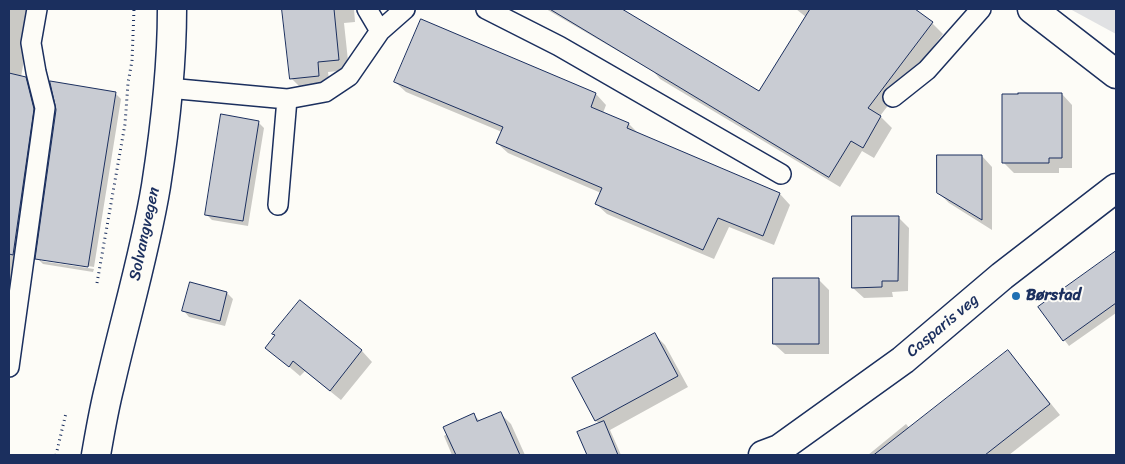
<!DOCTYPE html>
<html>
<head>
<meta charset="utf-8">
<style>
	body { margin:0 }
	#map { position:relative; width:1125px; height:464px; overflow:hidden; background:#fdfcf7; font-family:Sriracha,sans-serif }
	canvas { display:block }
	.frame { position:absolute; inset:0; border:10px solid #1b2f5e; pointer-events:none }
</style>
</head>
<body>
<div id="map">
<canvas width="1125" height="464"></canvas>
<div class="frame"></div>
</div>
<script>
const ctx = document.querySelector('canvas').getContext('2d');
ctx.lineJoin = 'round';
function paint(path, color) { ctx.fillStyle = color; ctx.fill(path, 'evenodd'); }
function strokePath(path, color, width, dash) { ctx.strokeStyle = color; ctx.lineWidth = width; ctx.lineCap = dash ? 'butt' : 'round'; ctx.setLineDash(dash || []); ctx.stroke(path); }
function label(font, color, halo, rows, align = 'center') {
  ctx.font = font + ' Sriracha,sans-serif'; ctx.lineWidth = 4; ctx.setLineDash([]); ctx.textBaseline = 'middle'; ctx.strokeStyle = halo; ctx.fillStyle = color; for (const [text, x, y, turn = 0] of rows) {
    ctx.save(); ctx.translate(x, y); ctx.rotate((+turn || 0) * Math.PI / 180); ctx.textAlign = isNaN(turn) ? turn : align; if (halo) ctx.strokeText(text, 0, 0); ctx.fillText(text, 0, 0); ctx.restore();
  }
}
const green = new Path2D(`
	M1070,9H1116V34Z`);
const shadow = new Path2D(`
	M9,9H33L21,77L25,78L35,88L43,120L9,372Z
	M283,9H354L355,22L344,23L349,70L328,72L330,86L302,89L291,78Z
	M546,9H619L759,93L806,17L796,9H913L932,23L943,34L880,116L892,128L874,158L862,151L840,187L660,79L654,72Z
	M421,21L596,94L606,105L603,113L629,124L640,135L780,194L790,205L774,245L729,227L714,259L607,214L596,204L601,193L508,153L497,143L502,132L406,92L395,82Z
	M115,93L121,99L94,267L41,258V261L94,269L93,272L43,264L37,258Z
	M1062,94L1072,105V168H1059V173H1014L1003,162Z
	M258,122L264,128L248,226L212,220L206,214Z
	M982,156L992,167V230L949,203L938,192Z
	M898,217L909,228L908,291L892,292L893,297L864,298L853,288Z
	M1116,253V313L1069,346L1040,308Z
	M818,279L829,290V354H785L774,344Z
	M227,293L233,299L225,326L189,317L184,311Z
	M300,302L362,351L372,362L341,400L305,371L300,376L267,348L276,336L274,334Z
	M655,335L665,345L688,387L610,430L621,455H588L579,433L600,424L596,421L574,378Z
	M1008,352L1018,363L1060,415L1009,455H943L917,423Z
	M500,413L511,424L525,455H452L444,436L474,415L480,421Z
	M906,424L932,455H868Z`);
const building = new Path2D(`
	M282,9H334L339,60L318,62L319,76L290,79Z
	M550,9H622L759,91L810,9H915L933,22L868,108L881,116L863,148L851,141L829,177Z
	M421,19L596,93L591,107L629,123L627,128L780,193L763,236L718,218L703,250L675,238L595,204L602,188L496,143L503,127L394,82Z
	M9,73L26,77L34,109L13,255L9,254Z
	M50,81L116,92L88,267L35,259L56,110Z
	M1018,93H1062V158H1049V163H1002V94H1018Z
	M221,114L259,121L243,221L205,215Z
	M937,155H982V220L937,193Z
	M852,216H899L898,281H882V287L852,288Z
	M1116,251V303L1063,341L1038,307Z
	M773,278H819V344H773Z
	M190,282L227,292L220,321L182,311Z
	M300,300L362,350L330,391L293,361L289,367L265,348L275,335L272,334Z
	M655,333L678,376L595,421L572,378Z
	M1008,350L1050,404L985,455H874Z
	M501,412L520,455H456L443,427L474,413L477,421Z
	M604,421L618,455H587L577,432Z`);
const path = new Path2D(`
	M97,283L125,124L128,83L132,61L134,9
	M56,455L66,413`);
const lane = new Path2D(`
	M367,9L380,31
	M486,9L559,46L781,174
	M168,88L287,99L325,92L349,76L380,31L405,9
	M893,97L927,70L981,9
	M278,205L287,99
	M9,367L45,108L36,72L31,43L37,9`);
const street = new Path2D(`
	M1032,9L1116,74
	M763,455L779,449L903,360L1002,276L1116,188`);
const secondary = new Path2D(`
	M96,455C100,432 104,408 110,385C125,319 145,253 156,186C165,128 172,68 172,9`);
const markers = [
	[1016,296,5,"#1f6fb2"]
];
const streetNames = [
	["Solvangvegen",145,234,-78],
	["Casparis veg",943,326,-40]
];
const poiNames = [
	["Børstad",1026,296]
];
paint(green, '#e0e1e3');
paint(shadow, '#0003');
paint(building, '#c9ccd3');
strokePath(building, '#1b2f5e', 1);
strokePath(lane, '#1b2f5e', 22);
strokePath(street, '#1b2f5e', 31);
strokePath(secondary, '#1b2f5e', 31);
strokePath(path, '#1b2f5e', 3, [1, 4]);
strokePath(lane, '#fdfcf7', 19);
strokePath(street, '#fdfcf7', 28);
strokePath(secondary, '#fdfcf7', 28);
for (const [x, y, r, color] of markers) { const dot = new Path2D(); dot.arc(x, y, r, 0, 2 * Math.PI); ctx.fillStyle = color; ctx.fill(dot); strokePath(dot, '#fdfcf7', 2); }
label('16px', '#1b2f5e', '#fdfcf7', streetNames);
label('bold 16px', '#1b2f5e', '#fdfcf7', poiNames, 'left');
</script>
</body>
</html>
